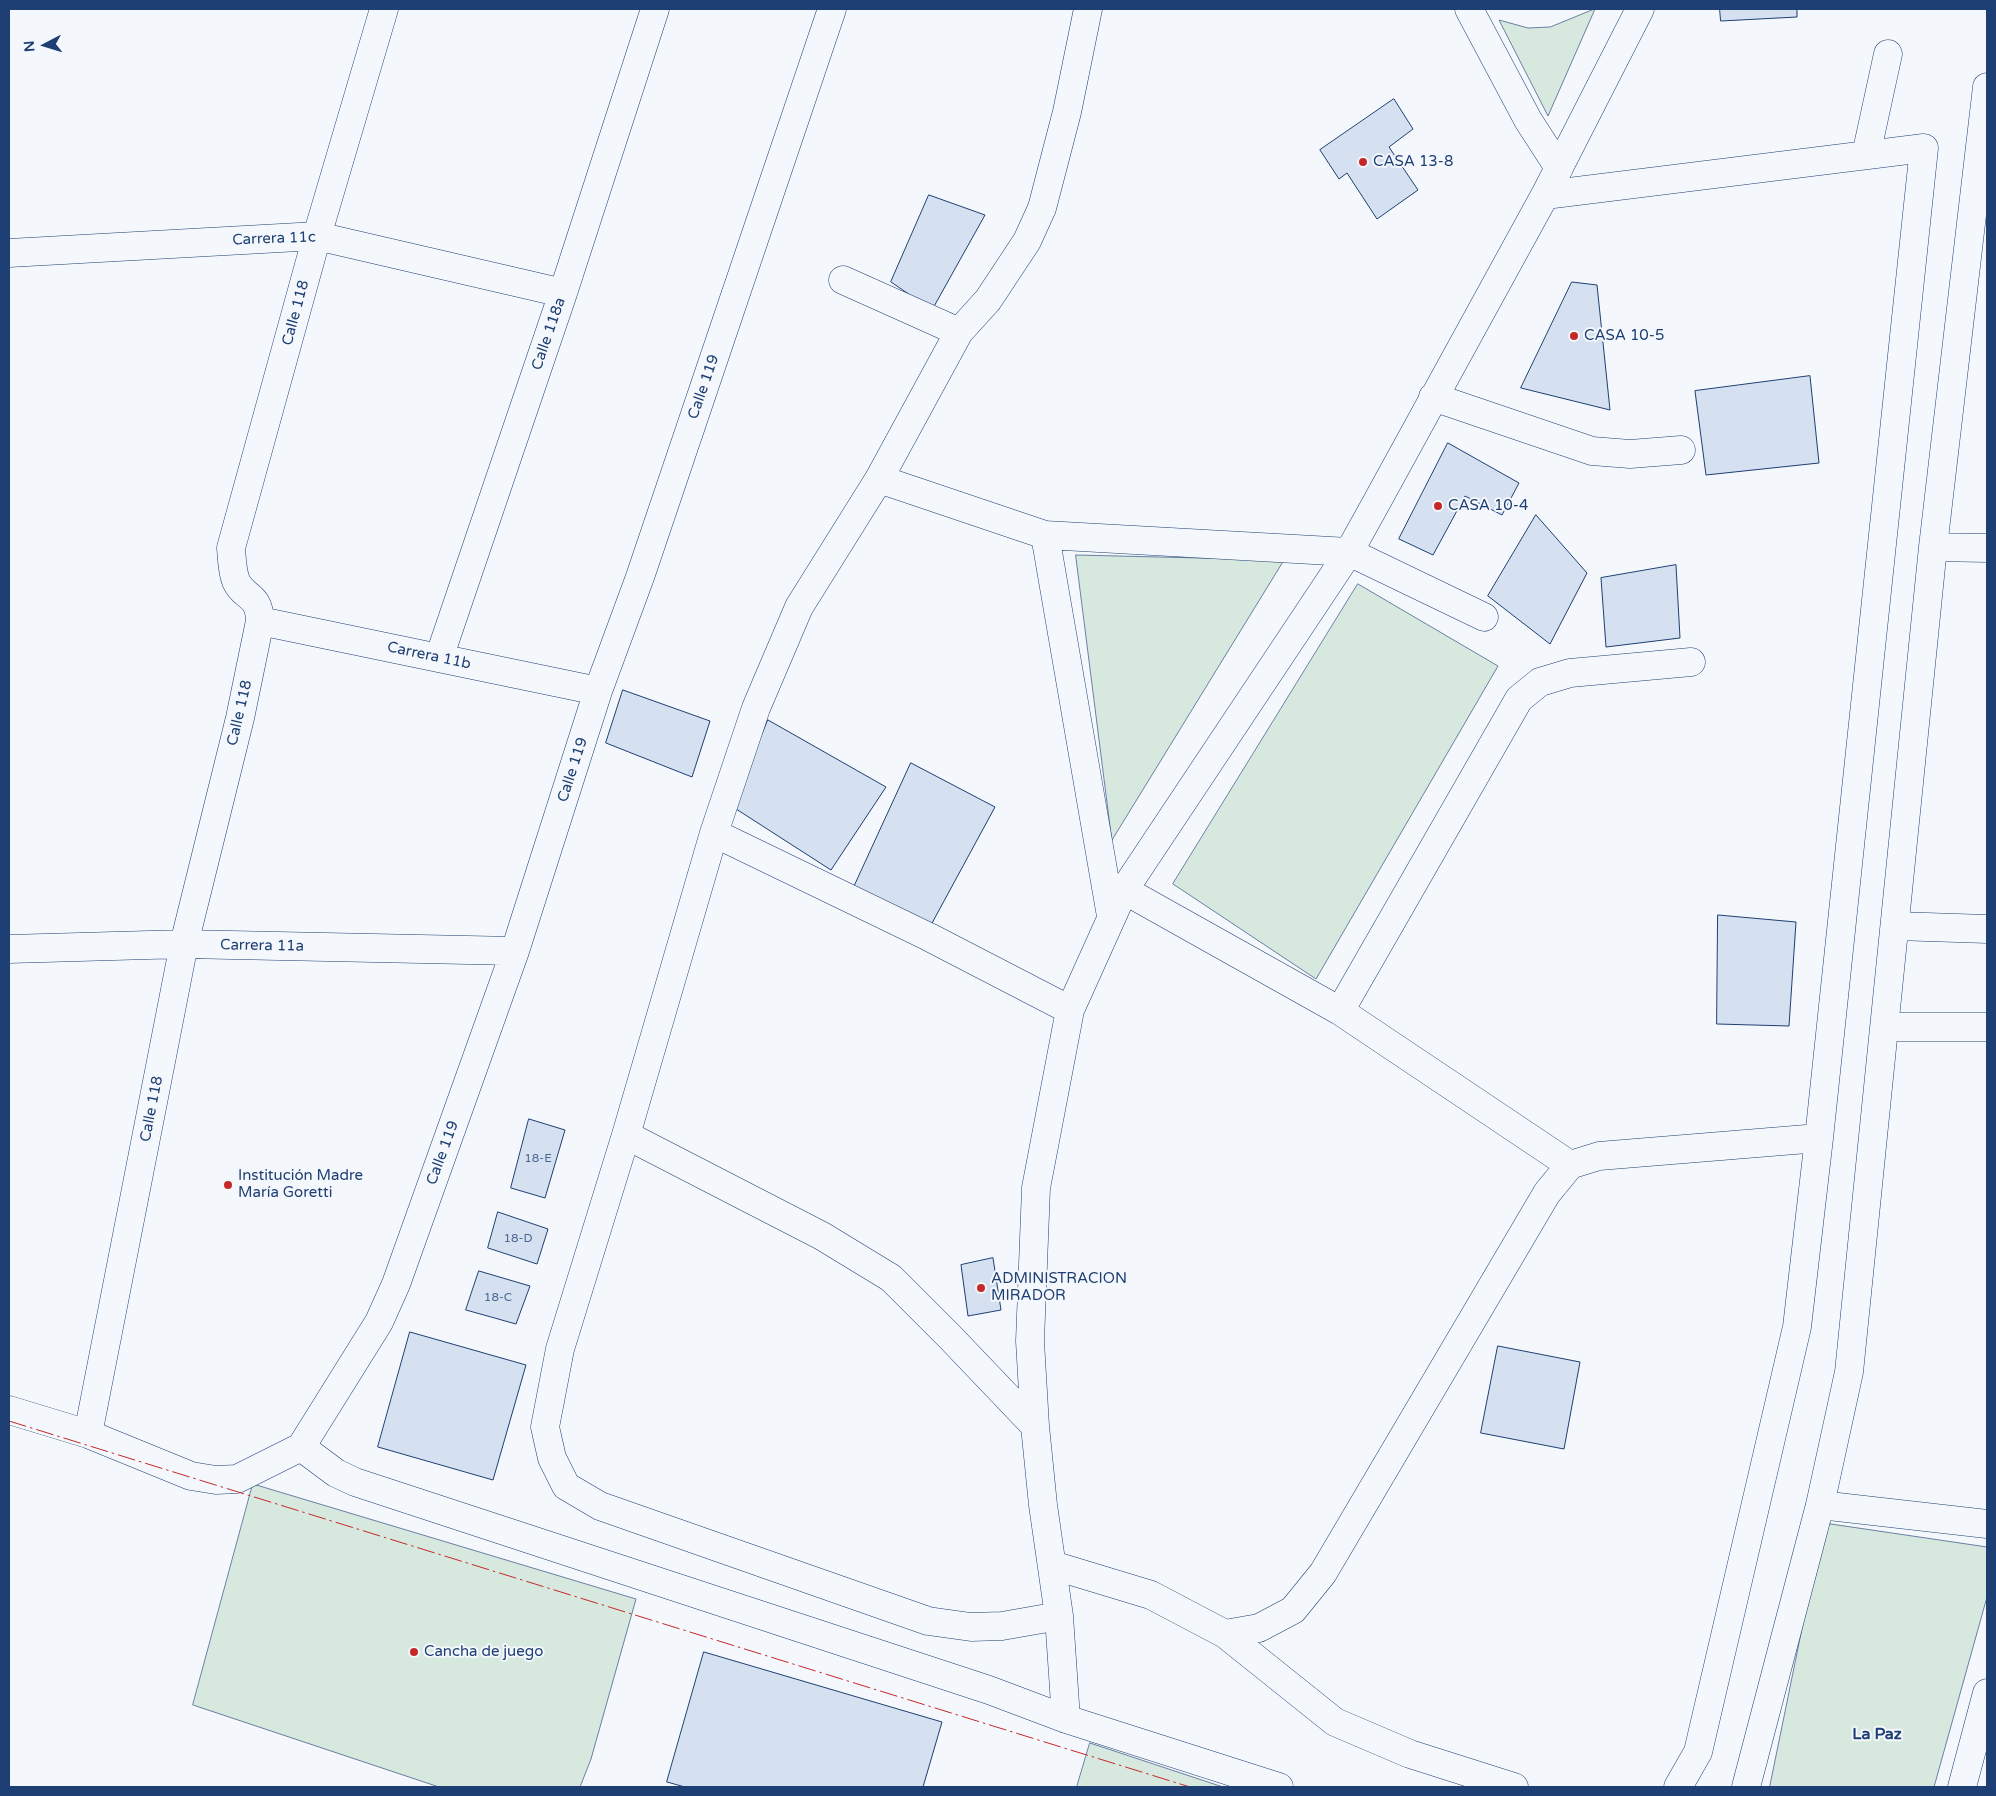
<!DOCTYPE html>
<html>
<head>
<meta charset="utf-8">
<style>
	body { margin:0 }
	#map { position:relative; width:1996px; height:1796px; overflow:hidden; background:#f4f7fb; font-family:"Varela Round",sans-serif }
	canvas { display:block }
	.frame { position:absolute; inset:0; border:10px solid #1d3f73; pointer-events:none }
	.north { position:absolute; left:20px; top:20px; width:50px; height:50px; -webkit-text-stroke:4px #f4f7fb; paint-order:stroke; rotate:265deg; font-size:14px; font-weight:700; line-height:20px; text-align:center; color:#1d3f73 }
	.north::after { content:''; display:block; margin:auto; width:18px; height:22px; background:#1d3f73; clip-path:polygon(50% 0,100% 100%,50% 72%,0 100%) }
</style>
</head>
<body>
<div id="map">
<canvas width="1996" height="1796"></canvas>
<div class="frame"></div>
<div class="north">N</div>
</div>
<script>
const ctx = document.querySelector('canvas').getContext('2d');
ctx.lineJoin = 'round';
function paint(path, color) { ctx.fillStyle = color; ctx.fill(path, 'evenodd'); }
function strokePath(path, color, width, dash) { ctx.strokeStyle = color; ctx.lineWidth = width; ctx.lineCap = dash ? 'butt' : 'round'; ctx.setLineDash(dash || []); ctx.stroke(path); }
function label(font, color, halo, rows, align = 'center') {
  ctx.font = font + ' "Varela Round",sans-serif'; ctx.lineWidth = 4; ctx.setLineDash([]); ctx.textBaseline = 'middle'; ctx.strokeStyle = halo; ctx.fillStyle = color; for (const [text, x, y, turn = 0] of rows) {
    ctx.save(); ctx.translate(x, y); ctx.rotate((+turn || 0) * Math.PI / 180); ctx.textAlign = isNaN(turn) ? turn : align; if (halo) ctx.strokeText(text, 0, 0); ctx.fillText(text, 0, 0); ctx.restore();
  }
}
const green = new Path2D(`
	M1595,9L1548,116L1499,20L1528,28L1550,27Z
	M1076,555L1284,560L1112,840Z
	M1358,584L1498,666L1316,979L1173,884Z
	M253,1484L636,1599L591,1759L580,1787H439L193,1705Z
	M1824,1523L1987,1547V1597L1934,1787H1770Z
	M1090,1743L1223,1787H1077Z`);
const building = new Path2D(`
	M1720,9H1797V17L1721,21Z
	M1394,99L1413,129L1389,147L1418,190L1377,219L1347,173L1339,179L1320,150Z
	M929,195L985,215L932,310L891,282Z
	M1572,282L1597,285L1610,410L1521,388Z
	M1810,376L1819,463L1706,475L1695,391Z
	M1448,443L1519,483L1502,515L1465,496L1433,555L1399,539Z
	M1536,515L1587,573L1550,644L1488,596Z
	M1676,565L1680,638L1606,647L1601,578Z
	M623,690L710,721L692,777L606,743Z
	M768,720L886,787L831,870L733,807Z
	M911,763L995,807L931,925L854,887Z
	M1718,915L1796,922L1789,1026L1717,1024Z
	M529,1119L565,1130L545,1198L511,1188Z
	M498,1212L548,1229L537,1264L488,1248Z
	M993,1258L1001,1310L968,1316L961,1265Z
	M479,1271L530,1286L516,1324L466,1310Z
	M410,1332L526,1365L493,1480L378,1447Z
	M1498,1346L1580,1362L1564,1449L1481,1433Z
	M704,1652L942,1722L923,1787H685L667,1782Z`);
const minor = new Path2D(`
	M1469,9L1528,120L1559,168
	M1866,155L1888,54
	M1545,195L1924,148L1819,1138L1797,1327L1698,1752L1678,1787
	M9,253L317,236L563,293
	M843,280L959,332
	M1433,397L1592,451L1630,454L1681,450
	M879,479L1045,535L1349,552L1484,617
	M1045,535L1111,916
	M1933,547L1987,548
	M260,621L598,691
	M439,658L563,293L655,9
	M714,833L929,937L1070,1010
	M1124,890L1340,1011L1570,1165
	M1896,926L1987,929
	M9,949L184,944L515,951
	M1340,1011L1519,699L1540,682L1570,673L1691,662
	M1885,1027H1987
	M626,1135L822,1236L891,1278L951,1338L1035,1426
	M9,1410L88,1434L191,1476L216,1480L237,1479L301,1447L379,1322L396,1284L515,951L598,691L640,577L832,9
	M88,1434L184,944L240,718L260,621C259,593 244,599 236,581C232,571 232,559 231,548L317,236L384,9
	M301,1447L336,1473L355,1482L989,1690L1066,1719L1279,1787
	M1820,1505L1987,1524
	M1052,1565L1151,1595L1225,1634L1259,1628L1293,1610L1323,1573L1547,1193L1570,1165L1599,1156L1819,1138
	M1059,1616L1002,1626L971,1627L928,1621L600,1506L566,1486L552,1458L545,1427L560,1349L626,1135L714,833L756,708L799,607L879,479L959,332L988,300L1027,241L1042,208L1067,112L1088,9
	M1225,1634L1335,1722L1410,1754L1514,1787
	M1066,1719L1059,1616L1043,1505L1035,1426L1030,1341L1036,1188L1070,1010L1124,890L1349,552L1374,507L1545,195L1640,9
	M1746,1787L1820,1505L1849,1372L1933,547L1987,87
	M1962,1787L1987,1693`);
const power = new Path2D(`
	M9,1421L1190,1787`);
const markers = [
	[1363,162,5,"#c62828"],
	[1574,336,5,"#c62828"],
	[1438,506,5,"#c62828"],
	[228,1185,5,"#c62828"],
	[981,1288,5,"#c62828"],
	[414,1652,5,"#c62828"]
];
const numberNames = [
	["18-E",538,1159],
	["18-D",518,1239],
	["18-C",498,1298]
];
const poiNames = [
	["CASA 13-8",1373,162],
	["CASA 10-5",1584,336],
	["CASA 10-4",1448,506],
	["Institución Madre",238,1176],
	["María Goretti",238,1193],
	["ADMINISTRACION",991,1279],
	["MIRADOR",991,1296],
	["Cancha de juego",424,1652]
];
const streetNames = [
	["Carrera 11c",274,239,-2],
	["Calle 118",296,313,-75],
	["Calle 118a",549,334,-71],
	["Calle 119",704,387,-71],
	["Carrera 11b",429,656,12],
	["Calle 118",240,713,-77],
	["Calle 119",573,770,-72],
	["Carrera 11a",262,946,1],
	["Calle 118",152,1109,-79],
	["Calle 119",443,1153,-70]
];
const neighbourhoodNames = [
	["La Paz",1877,1735]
];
paint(green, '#d7e8df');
strokePath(green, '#687fa3', 1);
paint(building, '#d5e0f0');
strokePath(building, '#1d3f73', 1);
strokePath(minor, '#1d3f73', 29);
strokePath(minor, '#f4f7fb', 28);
strokePath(power, '#c62828', 1, [18, 4, 2.5, 4]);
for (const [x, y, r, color] of markers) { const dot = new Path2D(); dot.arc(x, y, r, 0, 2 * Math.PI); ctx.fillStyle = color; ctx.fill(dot); strokePath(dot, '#f4f7fb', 2); }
label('12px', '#4b6792', null, numberNames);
label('15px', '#1d3f73', '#f4f7fb', poiNames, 'left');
label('15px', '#1d3f73', '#f4f7fb', streetNames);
label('bold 16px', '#1d3f73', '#f4f7fb', neighbourhoodNames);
</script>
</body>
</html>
